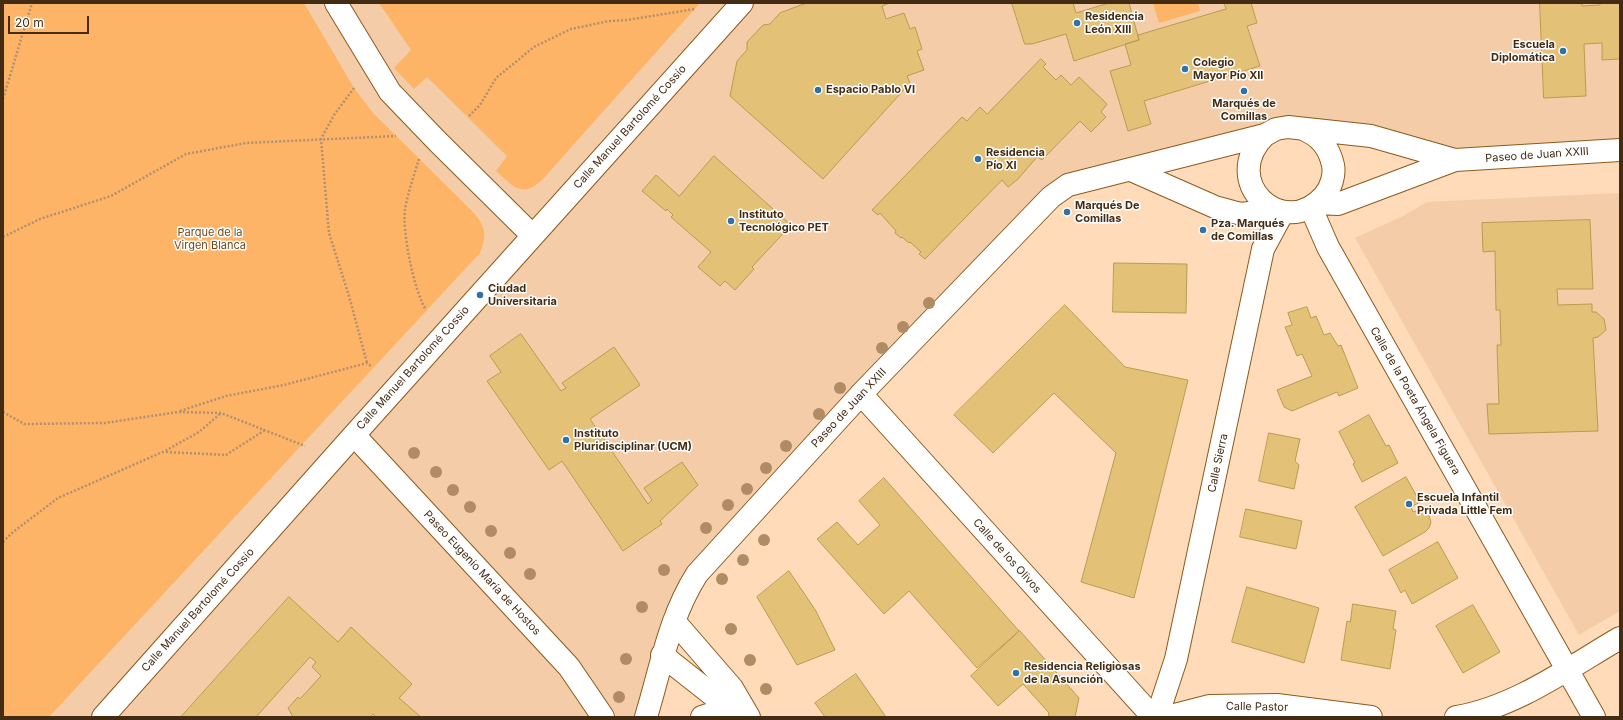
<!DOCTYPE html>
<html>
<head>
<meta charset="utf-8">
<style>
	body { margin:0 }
	#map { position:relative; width:1623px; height:720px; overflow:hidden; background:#ffdbb9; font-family:Inter,sans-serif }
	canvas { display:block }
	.frame { position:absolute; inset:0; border:4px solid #432c13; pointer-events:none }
	.scale { position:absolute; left:8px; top:16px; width:81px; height:18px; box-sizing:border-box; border:2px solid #432c13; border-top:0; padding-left:5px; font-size:12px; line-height:14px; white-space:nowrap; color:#432c13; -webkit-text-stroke:3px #fff; paint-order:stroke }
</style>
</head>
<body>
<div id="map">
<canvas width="1623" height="720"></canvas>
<div class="frame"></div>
<div class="scale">20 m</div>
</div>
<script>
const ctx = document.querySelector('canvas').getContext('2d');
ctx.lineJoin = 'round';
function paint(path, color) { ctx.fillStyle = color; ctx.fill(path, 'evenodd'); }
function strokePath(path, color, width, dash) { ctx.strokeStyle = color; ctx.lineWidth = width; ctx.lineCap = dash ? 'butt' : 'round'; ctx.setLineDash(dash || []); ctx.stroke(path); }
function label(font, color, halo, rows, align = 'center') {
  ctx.font = font + ' Inter,sans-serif'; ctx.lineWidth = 3; ctx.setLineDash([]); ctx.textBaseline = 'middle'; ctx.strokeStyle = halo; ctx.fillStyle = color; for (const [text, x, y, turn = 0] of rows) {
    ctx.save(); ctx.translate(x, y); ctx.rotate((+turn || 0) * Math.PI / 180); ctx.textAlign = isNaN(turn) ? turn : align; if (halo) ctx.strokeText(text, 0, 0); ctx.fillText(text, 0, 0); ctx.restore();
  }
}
const built = new Path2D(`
	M3,3H1620V150L1455,160L1300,128L1068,185L697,574L646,717H3Z
	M1620,193V611L1579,635L1355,238L1403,216L1427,202Z`);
const green = new Path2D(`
	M3,3H304L354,88L374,114L474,213C486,228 487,235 480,253L49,717H3Z
	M379,3H700L542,180C522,199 513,186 496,171L507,156L427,77L414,89L394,68L411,50Z
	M1153,3H1198L1200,11L1159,23Z`);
const building = new Path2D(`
	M807,3H890L882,6L886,19L904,13L910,29L915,27L922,49L917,51L924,70L907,76L910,83L823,179L730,96L737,61L747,50V42L763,25L770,24L780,13Z
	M1012,3H1073L1076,13L1109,3H1129L1139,40L1074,61L1066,34L1032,44H1025Z
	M1224,3H1251L1257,23L1247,26L1260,66L1144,101L1151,124L1128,131L1110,71L1131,65L1125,44L1139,40L1138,35L1226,9Z
	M1540,3H1582V6L1600,5V3H1620V59L1602,60V43L1584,44L1586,96L1544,98Z
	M1041,59L1046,64L1043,67L1056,80L1061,75L1071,85L1079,77L1107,104L1101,112L1106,117L1091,132L1080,121L1042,160L1037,157L1018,179L1008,187L1002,180L925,259L919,254L921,252L910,242L909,243L902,237L901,238L895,233L896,231L880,213L878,215L872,210L962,117L967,121L980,107L987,114Z
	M714,156L791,225L752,267L754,269L735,290L725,281L720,286L698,267L711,252L671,217L673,215L667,209L666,211L642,191L656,175L679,196Z
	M1590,220L1593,289H1557L1558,305L1592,304V312H1596L1604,319L1606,330L1598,337L1593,338L1598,431L1489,434L1487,404H1499L1497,345H1501L1500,310H1496L1495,251L1483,252L1482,223Z
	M1114,263L1187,264L1186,313L1113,312Z
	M1065,305L1125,367L1188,380L1134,598L1081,582L1116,453L1054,393L993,453L954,415Z
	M1307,307L1311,318L1316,316L1324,335L1330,333L1338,346L1341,345L1358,388L1339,396L1337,392L1292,411L1284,407L1277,390L1312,376L1302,354L1297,356L1285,327L1292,325L1288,313Z
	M521,334L561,391L566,388L562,383L614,347L640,385L590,419L648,504L652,500L644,488L682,462L698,485L660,521L662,524L623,551L562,461L549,470L487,381L501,372L490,356Z
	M1369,415L1386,446L1389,445L1398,463L1362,482L1353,464L1355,463L1339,432Z
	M1269,433L1300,439L1295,461L1299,465L1294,489L1259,481Z
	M1406,477L1420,502L1411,507L1413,512L1419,510L1425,512L1429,516L1431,522L1429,528L1425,532L1383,556L1355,507Z
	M884,478L1019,631L977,668L909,591L884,614L817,539L837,522L858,545L880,525L859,501Z
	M1246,509L1302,521L1296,549L1240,537Z
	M1438,542L1458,578L1412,604L1405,590L1401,593L1389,570Z
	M789,571L816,611L835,650L797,665L757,597Z
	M1247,587L1319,608L1304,663L1232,642Z
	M289,597L338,642L351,627L412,684L399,698L421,717H376L373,714L370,717H293L288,708L298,697L300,699L321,676L312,667L316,662L310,657L256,717H181Z
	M1353,604L1396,611L1393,629L1396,630L1390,669L1341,660L1347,621L1350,622Z
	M1473,605L1500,652L1463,673L1436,626Z
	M1020,631L1079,698L1075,717H1048L1049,713L1023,684L998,706L971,676Z
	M856,674L886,717H825L815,703Z`);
const path = new Path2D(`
	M354,88L334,115L321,139L329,233L349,296L367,363
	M3,99L32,3
	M469,116L480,105L496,78L534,47L571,29L609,21L627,20L695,9
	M419,159C414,175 408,193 405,209C402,232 414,291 426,310
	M3,237L40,219L111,196L186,154L246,143L396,136
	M180,411L226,396L284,385L367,363L372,367
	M3,412L24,424L105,423L178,412L221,413L305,446
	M166,452L226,455L265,430
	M3,542L13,532L58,498L165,451L199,432L221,413`);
const minor = new Path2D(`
	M336,3L390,92L438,142L532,235
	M1265,135C1218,181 1283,242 1324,196C1331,188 1335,175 1333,165C1329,147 1320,136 1303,129
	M1131,170L1215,207L1241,214L1275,210
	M1317,203L1338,204L1455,160L1620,150
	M1311,208L1328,247L1594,717
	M861,394L1153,717
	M354,435L569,667L603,717
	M674,621L732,688L749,717
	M662,655L733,711
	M103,717L354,435L742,3
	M646,717C661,668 669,618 697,574L863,392L1051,197L1068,185L1265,135L1276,129L1288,127L1371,136L1455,160
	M702,717L723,710L741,713
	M1157,717L1176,659L1263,249L1283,212
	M1167,717L1210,706L1277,705L1371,717
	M1456,717C1514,708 1570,667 1620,638`);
const trees = [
	[929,303],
	[903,327],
	[882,348],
	[840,388],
	[819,414],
	[786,446],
	[414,453],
	[766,468],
	[436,472],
	[747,489],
	[453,490],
	[728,505],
	[470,507],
	[706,528],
	[491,531],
	[764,540],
	[510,553],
	[743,560],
	[664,570],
	[530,574],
	[722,579],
	[642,607],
	[731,629],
	[626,659],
	[750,660],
	[766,689],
	[619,697]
];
const markers = [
	[1077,23,4,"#2f72a8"],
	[1563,51,4,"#2f72a8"],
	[1185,69,4,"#2f72a8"],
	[818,90,4,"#2f72a8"],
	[1244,91,4,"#2f72a8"],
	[978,159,4,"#2f72a8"],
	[1067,212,4,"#2f72a8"],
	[731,221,4,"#2f72a8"],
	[1203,230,4,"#2f72a8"],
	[480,295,4,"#2f72a8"],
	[566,440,4,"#2f72a8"],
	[1409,504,4,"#2f72a8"],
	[1016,673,4,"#2f72a8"]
];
const poiNames = [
	["Residencia",1085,17],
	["León XIII",1085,30],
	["Escuela",1555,45,"right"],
	["Diplomática",1555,58,"right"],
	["Colegio",1193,63],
	["Mayor Pío XII",1193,76],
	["Espacio Pablo VI",826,90],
	["Marqués de",1244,104,"center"],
	["Comillas",1244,117,"center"],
	["Residencia",986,153],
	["Pío XI",986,166],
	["Marqués De",1075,206],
	["Comillas",1075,219],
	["Instituto",739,215],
	["Tecnológico PET",739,228],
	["Pza. Marqués",1211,224],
	["de Comillas",1211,237],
	["Ciudad",488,289],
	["Universitaria",488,302],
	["Instituto",574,434],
	["Pluridisciplinar (UCM)",574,447],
	["Escuela Infantil",1417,498],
	["Privada Little Fem",1417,511],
	["Residencia Religiosas",1024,667],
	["de la Asunción",1024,680]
];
const streetNames = [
	["Calle Manuel Bartolomé Cossío",630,127,-48],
	["Paseo de Juan XXIII",1537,155,-4],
	["Calle Manuel Bartolomé Cossío",413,368,-48],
	["Calle de la Poeta Ángela Figuera",1415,401,60],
	["Paseo de Juan XXIII",849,408,-47],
	["Calle Sierra",1218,463,-78],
	["Calle de los Olivos",1007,556,48],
	["Paseo Eugenio María de Hostos",482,573,47],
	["Calle Manuel Bartolomé Cossío",198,610,-48],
	["Calle Pastor",1257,707,1]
];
const parkNames = [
	["Parque de la",210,233],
	["Virgen Blanca",210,246]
];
paint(built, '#f4cca8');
paint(green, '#feb467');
paint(building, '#e3c177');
strokePath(building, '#bb9b51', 1);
strokePath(minor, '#8d5a1c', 24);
strokePath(path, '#af9072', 2.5, [2, 2]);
strokePath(minor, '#fff', 22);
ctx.fillStyle = '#b08b64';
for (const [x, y] of trees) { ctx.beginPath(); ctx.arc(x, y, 6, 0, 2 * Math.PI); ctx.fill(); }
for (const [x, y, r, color] of markers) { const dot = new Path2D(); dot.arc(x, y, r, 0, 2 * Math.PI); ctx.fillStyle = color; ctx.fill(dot); strokePath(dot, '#fff', 1.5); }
label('bold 11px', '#432c13', '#fff', poiNames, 'left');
label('11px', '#432c13', '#fff', streetNames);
label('11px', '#70491e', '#fff', parkNames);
</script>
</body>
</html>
